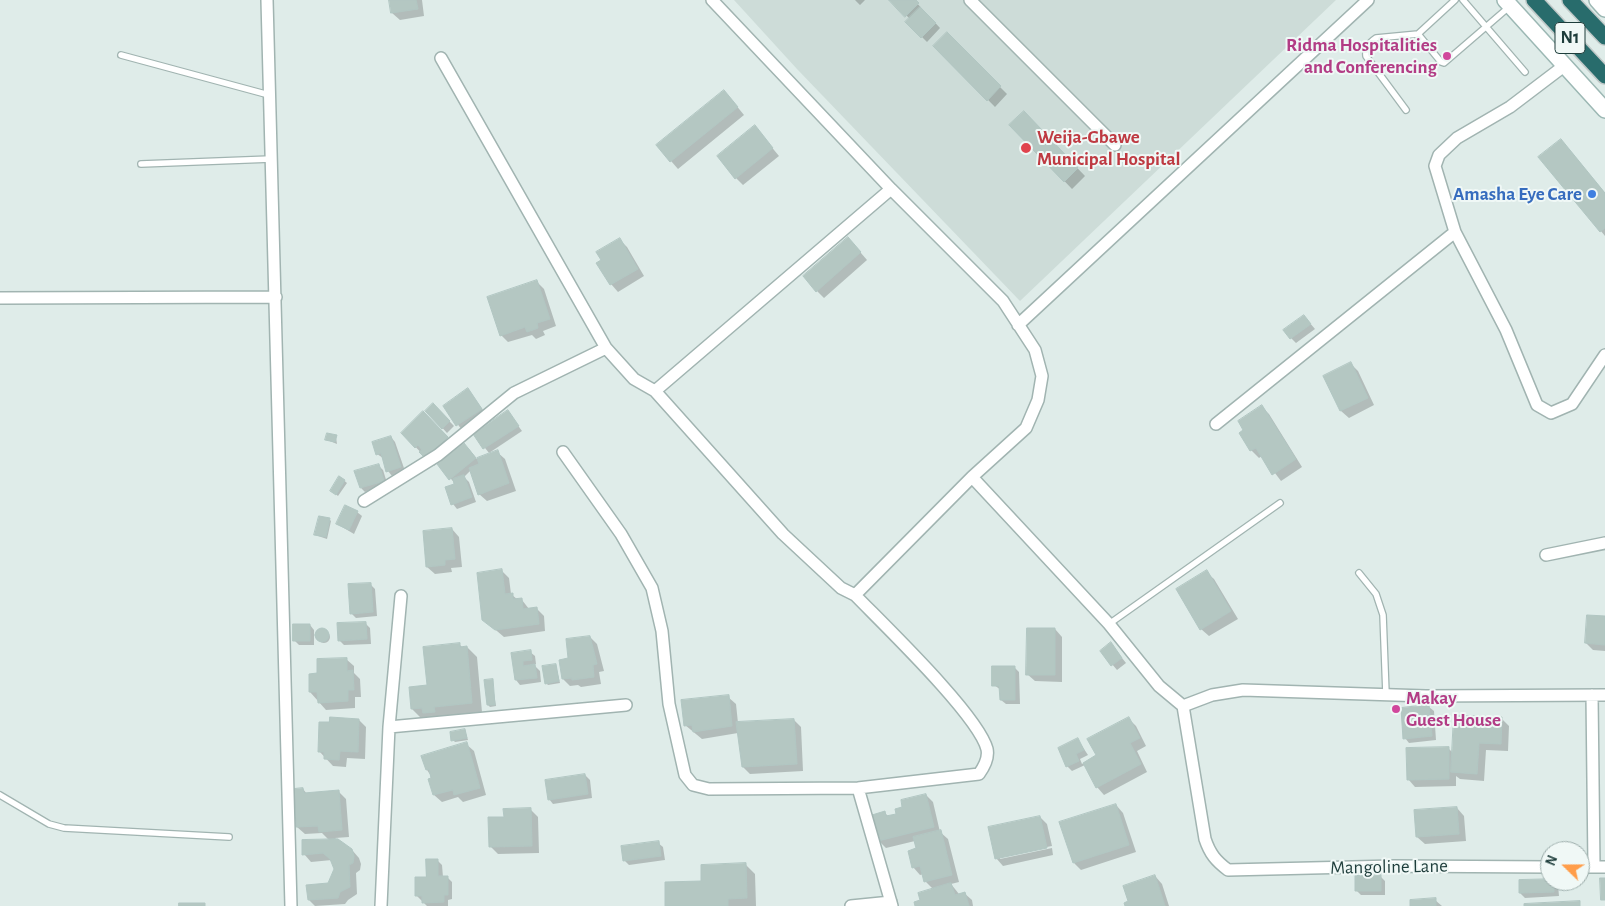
<!DOCTYPE html>
<html>
<head>
<meta charset="utf-8">
<style>
	body { margin:0 }
	#map { position:relative; width:1605px; height:906px; overflow:hidden; background:#dfece9; font-family:"Alegreya Sans",sans-serif }
	canvas { display:block }
	.north { position:absolute; left:1540px; top:841px; width:50px; height:50px; box-sizing:border-box; background:#f0f8f6; border:1px solid #9cadab; border-radius:50%; rotate:292deg; font-size:14px; font-weight:700; line-height:20px; text-align:center; color:#1e3d3b }
	.north::after { content:''; display:block; margin:auto; width:18px; height:22px; background:#ff9d4a; clip-path:polygon(50% 0,100% 100%,50% 72%,0 100%) }
</style>
</head>
<body>
<div id="map">
<canvas width="1605" height="906"></canvas>
<div class="north">N</div>
</div>
<script>
const ctx = document.querySelector('canvas').getContext('2d');
ctx.lineJoin = 'round';
function paint(path, color) { ctx.fillStyle = color; ctx.fill(path, 'evenodd'); }
function strokePath(path, color, width, dash) { ctx.strokeStyle = color; ctx.lineWidth = width; ctx.lineCap = dash ? 'butt' : 'round'; ctx.setLineDash(dash || []); ctx.stroke(path); }
function label(font, color, halo, rows, align = 'center') {
  ctx.font = font + ' "Alegreya Sans",sans-serif'; ctx.lineWidth = 4; ctx.setLineDash([]); ctx.textBaseline = 'middle'; ctx.strokeStyle = halo; ctx.fillStyle = color; for (const [text, x, y, turn = 0] of rows) {
    ctx.save(); ctx.translate(x, y); ctx.rotate((+turn || 0) * Math.PI / 180); ctx.textAlign = isNaN(turn) ? turn : align; if (halo) ctx.strokeText(text, 0, 0); ctx.fillText(text, 0, 0); ctx.restore();
  }
}
const built = new Path2D(`
	M734,0H1336L1020,301L797,69Z`);
const shadow = new Path2D(`
	M390,0H422L424,16L400,20L392,13Z
	M855,0H865L860,5Z
	M891,0H914L940,28L927,42L907,22L910,19Z
	M947,34L1007,94L995,107L935,46Z
	M731,99L744,115L678,169L671,161Z
	M1024,113L1085,176L1072,189L1011,125Z
	M755,127L779,156L743,185L736,178Z
	M1561,140L1605,193V236L1540,157Z
	M620,240L627,247L644,276L618,292L611,284Z
	M855,246L867,260L824,298L817,291Z
	M536,281L544,289L556,326L543,331L545,335L536,339L532,335L508,342L501,335Z
	M1304,316L1315,329L1296,343L1291,338Z
	M1351,364L1358,371L1374,405L1349,418L1341,411L1325,376Z
	M468,390L486,414L462,430L444,406Z
	M433,404L454,426L447,433L427,411Z
	M1262,407L1269,414L1302,467L1281,481L1262,456L1259,458L1251,450L1245,430Z
	M508,412L522,431L489,453L474,434Z
	M423,413L427,456L429,458L448,439L455,446L434,466L402,433Z
	M336,437L337,444L327,440Z
	M391,437L395,442L405,471L392,476L388,471L383,458L377,454Z
	M469,449L480,463L497,452L505,459L516,491L487,501L479,494L471,470L464,477L469,482L476,502L457,509L453,504L456,485L439,464Z
	M378,465L383,470L388,486L365,492L361,488Z
	M340,477L347,483L338,496L333,492Z
	M357,512L362,516L354,534L337,524Z
	M329,519L331,521L327,539L318,536L316,534Z
	M452,529L459,537L462,567L451,568L452,572L435,574L427,567Z
	M502,571L509,578L511,594L518,600H522L529,609L536,608L544,616L545,631L504,637L484,620Z
	M1206,572L1214,579L1238,619L1209,636L1201,629Z
	M370,584L375,589L377,616L356,618L351,613Z
	M1605,617V651L1593,650L1586,643Z
	M365,623L370,628L371,644L344,645L339,640Z
	M310,625L314,630V645H299L295,641Z
	M1055,629L1062,637V682L1035,681L1027,674Z
	M318 637a6 6 0 1 1 12 0a6 6 0 1 1-12 0Z
	M590,637L597,644L604,671L599,672L601,684L581,687L578,685L570,686L563,679L570,659Z
	M459,644L463,648L467,647L477,657L482,712L443,716L444,722L422,719L412,709Z
	M1115,649L1126,663L1117,670L1101,651Z
	M530,652L535,656L536,664H533L540,671L541,682L520,685L516,680L513,654Z
	M346,659L354,666V673L360,679L361,697H355V708L326,710L310,692L318,675Z
	M556,666L560,683L548,685L546,683Z
	M1014,667L1019,672L1020,704H1006L1001,700V690L994,685Z
	M492,681L496,706L490,707L488,705Z
	M728,697L736,704L738,723L794,720L801,727L803,771L750,774L743,767L738,733L702,739L685,725Z
	M1429,707L1434,711L1436,740L1409,743L1405,738Z
	M1129,719L1136,726L1146,746L1137,751L1147,772L1104,795L1097,787L1085,765L1072,771L1067,766L1078,740L1088,755L1080,759L1082,764L1097,756Z
	M1502,719L1509,726L1508,751L1486,750L1484,781L1460,779L1456,776V786L1415,787L1408,779L1449,749L1453,753Z
	M359,720L366,727L365,759L347,758L346,767L333,766L319,751Z
	M465,730L468,740L455,742L453,740Z
	M466,744L474,751L486,795L463,802L458,797L442,802L434,795L430,780L433,779L427,770Z
	M585,775L590,780L592,798L553,804L549,799Z
	M303,789L307,794L339,792L346,799L349,837L335,838L352,850L359,858L361,864L360,870L356,873L357,894L348,900L345,904L315,906L309,900L329,884L335,869L332,860L311,862L304,854L329,840L322,833L305,834L297,827Z
	M926,795L933,802L940,832L948,839L959,882L951,884L959,894L964,893L972,900L973,906H916L933,889L925,881L924,874L920,875L913,867L918,849L915,841L886,848L879,841L885,813L889,817L898,815Z
	M1116,805L1123,813L1136,852L1081,870L1074,863Z
	M1457,808L1464,816L1466,841L1425,844L1417,837Z
	M530,809L538,817L539,853L498,854L490,846L505,818Z
	M1040,817L1047,824L1052,846L1000,856V859L1052,848L1053,855L1003,866L996,858Z
	M658,843L663,847L665,860L629,865L624,860Z
	M437,860L442,865L443,877H447L452,882V899L448,900V906H427L417,896Z
	M745,864L755,874L756,906H667L702,882Z
	M1155,876L1162,884L1169,906H1126Z
	M1380,876L1385,881V895H1361L1356,890Z
	M1550,881H1554L1558,885L1559,896L1525,898L1520,893Z
	M1435,900L1442,906H1411Z`);
const building = new Path2D(`
	M389,0H416L418,9L391,13Z
	M889,0H916L919,3L905,17Z
	M920,7L936,23L921,38L905,22Z
	M947,32L1001,86L987,101L933,46Z
	M724,90L738,107L670,162L656,145Z
	M1024,111L1078,168L1064,182L1009,125Z
	M755,125L773,148L735,179L717,156Z
	M1561,139L1605,193V228L1600,232L1538,157Z
	M848,237L861,252L816,292L803,276Z
	M620,238L638,269L610,285L596,263L601,260L596,252Z
	M537,280L550,319L537,323L538,328L527,332L525,327L500,336L487,297Z
	M1304,315L1311,324L1290,339L1283,330Z
	M1351,362L1368,398L1340,411L1323,376Z
	M468,388L482,409L456,426L443,406Z
	M433,403L450,421L442,429L425,411Z
	M1262,405L1296,459L1272,475L1256,448L1250,451L1239,433L1243,430L1238,421Z
	M508,410L519,426L483,449L473,434Z
	M423,411L448,437L426,459L419,452L422,450L418,445L415,448L401,433Z
	M327,433L337,435L335,442L325,440Z
	M391,436L401,467L386,472L381,453L376,455L372,442Z
	M464,443L476,458L449,480L437,464Z
	M498,450L509,483L478,495L469,468L479,464L477,458Z
	M379,464L384,481L360,488L354,471Z
	M464,475L472,497L451,505L445,487L454,484L453,479Z
	M339,476L345,480L336,495L330,491Z
	M345,505L358,511L349,530L336,524Z
	M319,516L330,518L326,537L314,535Z
	M452,528L455,559L445,560V565L426,567L423,531Z
	M502,569L505,594L513,593V599L522,598L523,609L537,607L539,624L495,630L482,620L477,573Z
	M1207,570L1231,611L1200,630L1176,589Z
	M371,583L373,612L350,614L348,584Z
	M1587,615L1605,616V645L1585,643Z
	M366,622L367,639L338,641L337,623Z
	M293,624H310V641H293Z
	M1027,628H1055V675H1026Z
	M315 635a7 7 0 1 1 14 0a7 7 0 1 1-14 0Z
	M590,636L597,664L593,665L594,677L572,680V678L562,679L559,660L568,658L566,639Z
	M1111,642L1122,658L1111,666L1100,651Z
	M460,643V647L467,646L472,703L434,707L435,712L423,713L422,708L411,709L409,687L427,685L423,647Z
	M531,650L532,660L523,661V666L535,664L537,678L515,680L511,653Z
	M347,658V671L353,670L354,690H348V701L318,703L317,692H309V674L317,673V659Z
	M556,664L559,681L545,684L542,666Z
	M992,666H1015V700H1000L999,686H992Z
	M493,679L495,705H487L484,680Z
	M729,695L732,726L693,732L692,725L684,726L681,700Z
	M1429,705L1432,736L1403,739L1401,708Z
	M1454,715L1502,717L1501,744L1479,743L1477,774L1451,772Z
	M330,717L359,719L358,752L340,751L339,760L324,759V752H318L319,722H329Z
	M1129,717L1140,738L1130,743L1141,764L1096,788L1083,763L1096,755L1087,739Z
	M794,719L797,764L742,767L736,722Z
	M465,729L467,738L451,741L450,732Z
	M1078,738L1084,750L1076,754L1079,761L1066,767L1058,748Z
	M467,742L480,788L454,795L453,790L433,795L428,779L431,778L429,769L426,770L421,756Z
	M1449,747V779L1407,780L1406,748Z
	M585,774L588,794L548,800L545,780Z
	M303,788L304,793L339,790L342,830L319,832L318,826L296,827L294,789Z
	M926,794L934,827L878,841L872,815L885,811L886,816L896,814L895,809L902,807L901,800Z
	M1116,804L1129,845L1073,863L1059,822Z
	M1457,807L1459,834L1416,837L1414,810Z
	M531,808L532,846L489,847L488,817H504L503,809Z
	M1040,816L1047,848L995,859L988,827Z
	M941,830L952,875L924,882L920,866L912,868L908,851L916,848L913,837Z
	M338,839L352,849L354,856L353,863L349,865L350,887L340,892L338,898L308,900L306,885L328,883L334,869L330,859L323,853L302,855V840Z
	M659,841L661,856L623,861L621,846Z
	M426,859H438V876H448V895H444V902L422,903V896H415V877H426Z
	M746,863L747,898L728,899V906H665V882L701,881V865Z
	M1155,875L1165,906H1125L1124,903L1128,901L1123,886Z
	M1381,875V891H1355V876Z
	M1600,878H1605V900H1601Z
	M1550,879L1554,881V892L1519,893V880Z
	M951,883L955,895L965,892L969,906H915L914,902L920,900L918,893Z
	M1436,898V906H1410V900Z
	M1580,901V906H1524V904Z
	M179,903H205V906H179Z`);
const lane = new Path2D(`
	M1463,0L1525,72
	M1418,34L1455,0
	M121,55L269,95
	M1406,110L1366,56C1365,47 1369,43 1376,38L1418,34L1441,62L1444,63L1509,7
	M141,164L271,159
	M1359,573L1376,594L1383,615L1386,694
	M1109,624L1280,503
	M0,795L49,824L64,828L229,837`);
const street = new Path2D(`
	M267,0L291,906
	M712,0L891,189L1003,301L1035,350L1042,376L1038,400L1026,428L972,477L855,595
	M970,0L1115,145
	M441,58L606,348L634,379L655,391L783,534L841,588L855,595C884,625 978,715 987,749C989,758 984,767 979,774L858,788L709,789L693,785L685,775L669,704L662,631L652,588L621,534L563,452
	M1564,66L1510,107L1457,138L1439,155L1435,166L1455,232L1506,330L1537,405L1551,413L1572,404L1605,355
	M0,298L276,297
	M1018,325L1368,0
	M655,391L891,189
	M1216,424L1455,232
	M972,477L1109,624L1159,686L1183,706L1205,839C1210,854 1216,861 1228,870L1394,866L1550,867
	M364,501L438,455L514,393L606,348
	M1546,555L1605,543
	M1592,695L1594,867
	M1183,706L1212,695L1243,690L1426,696L1605,695
	M389,727L626,705
	M858,788L892,906
	M1580,867H1605
	M381,906L389,727L401,596
	M851,906L891,902`);
const secondary = new Path2D(`
	M1505,0L1605,110
	M1597,0L1605,9`);
const highway = new Path2D(`
	M1534,0L1605,76
	M1570,0L1605,37`);
const markers = [
	[1447,56,5,"#d1479c"],
	[1026,148,6,"#e0444e"],
	[1592,194,5,"#3f7fe0"],
	[1396,709,5,"#d1479c"]
];
const shields = [
	[1570,38,30]
];
const shieldNames = [
	["N1",1570,38]
];
const hotelNames = [
	["Ridma Hospitalities",1437,45],
	["and Conferencing",1437,67],
	["Makay",1406,698,"left"],
	["Guest House",1406,720,"left"]
];
const healthNames = [
	["Weija-Gbawe",1037,137],
	["Municipal Hospital",1037,159]
];
const shopNames = [
	["Amasha Eye Care",1582,194]
];
const streetNames = [
	["Mangoline Lane",1389,867,-1]
];
paint(built, '#cddcd8');
paint(shadow, '#0003');
paint(building, '#b4c7c2');
strokePath(building, '#b1c6c2', 1);
strokePath(lane, '#a1b4b1', 8);
strokePath(street, '#a1b4b1', 14);
strokePath(secondary, '#9cb8b4', 18);
strokePath(highway, '#c0c9c8', 18);
strokePath(lane, '#fff', 5.5);
strokePath(street, '#fff', 11);
strokePath(secondary, '#fff', 15);
strokePath(highway, '#286c6c', 15);
for (const [x, y, r, color] of markers) { const dot = new Path2D(); dot.arc(x, y, r, 0, 2 * Math.PI); ctx.fillStyle = color; ctx.fill(dot); strokePath(dot, '#f0f8f6', 2); }
for (const [x, y, w] of shields) { const box = new Path2D(); box.roundRect(x - w / 2, y - 15.5, w, 31, 4); ctx.fillStyle = '#f0f8f6'; ctx.fill(box); strokePath(box, '#1e3d3b', 1); }
label('bold 18px', '#1e3d3b', null, shieldNames);
label('bold 19px', '#b23c85', '#f0f8f6', hotelNames, 'right');
label('bold 19px', '#be3a42', '#f0f8f6', healthNames, 'left');
label('bold 19px', '#366cbe', '#f0f8f6', shopNames, 'right');
label('19px', '#1e3d3b', '#f0f8f6', streetNames);
</script>
</body>
</html>
